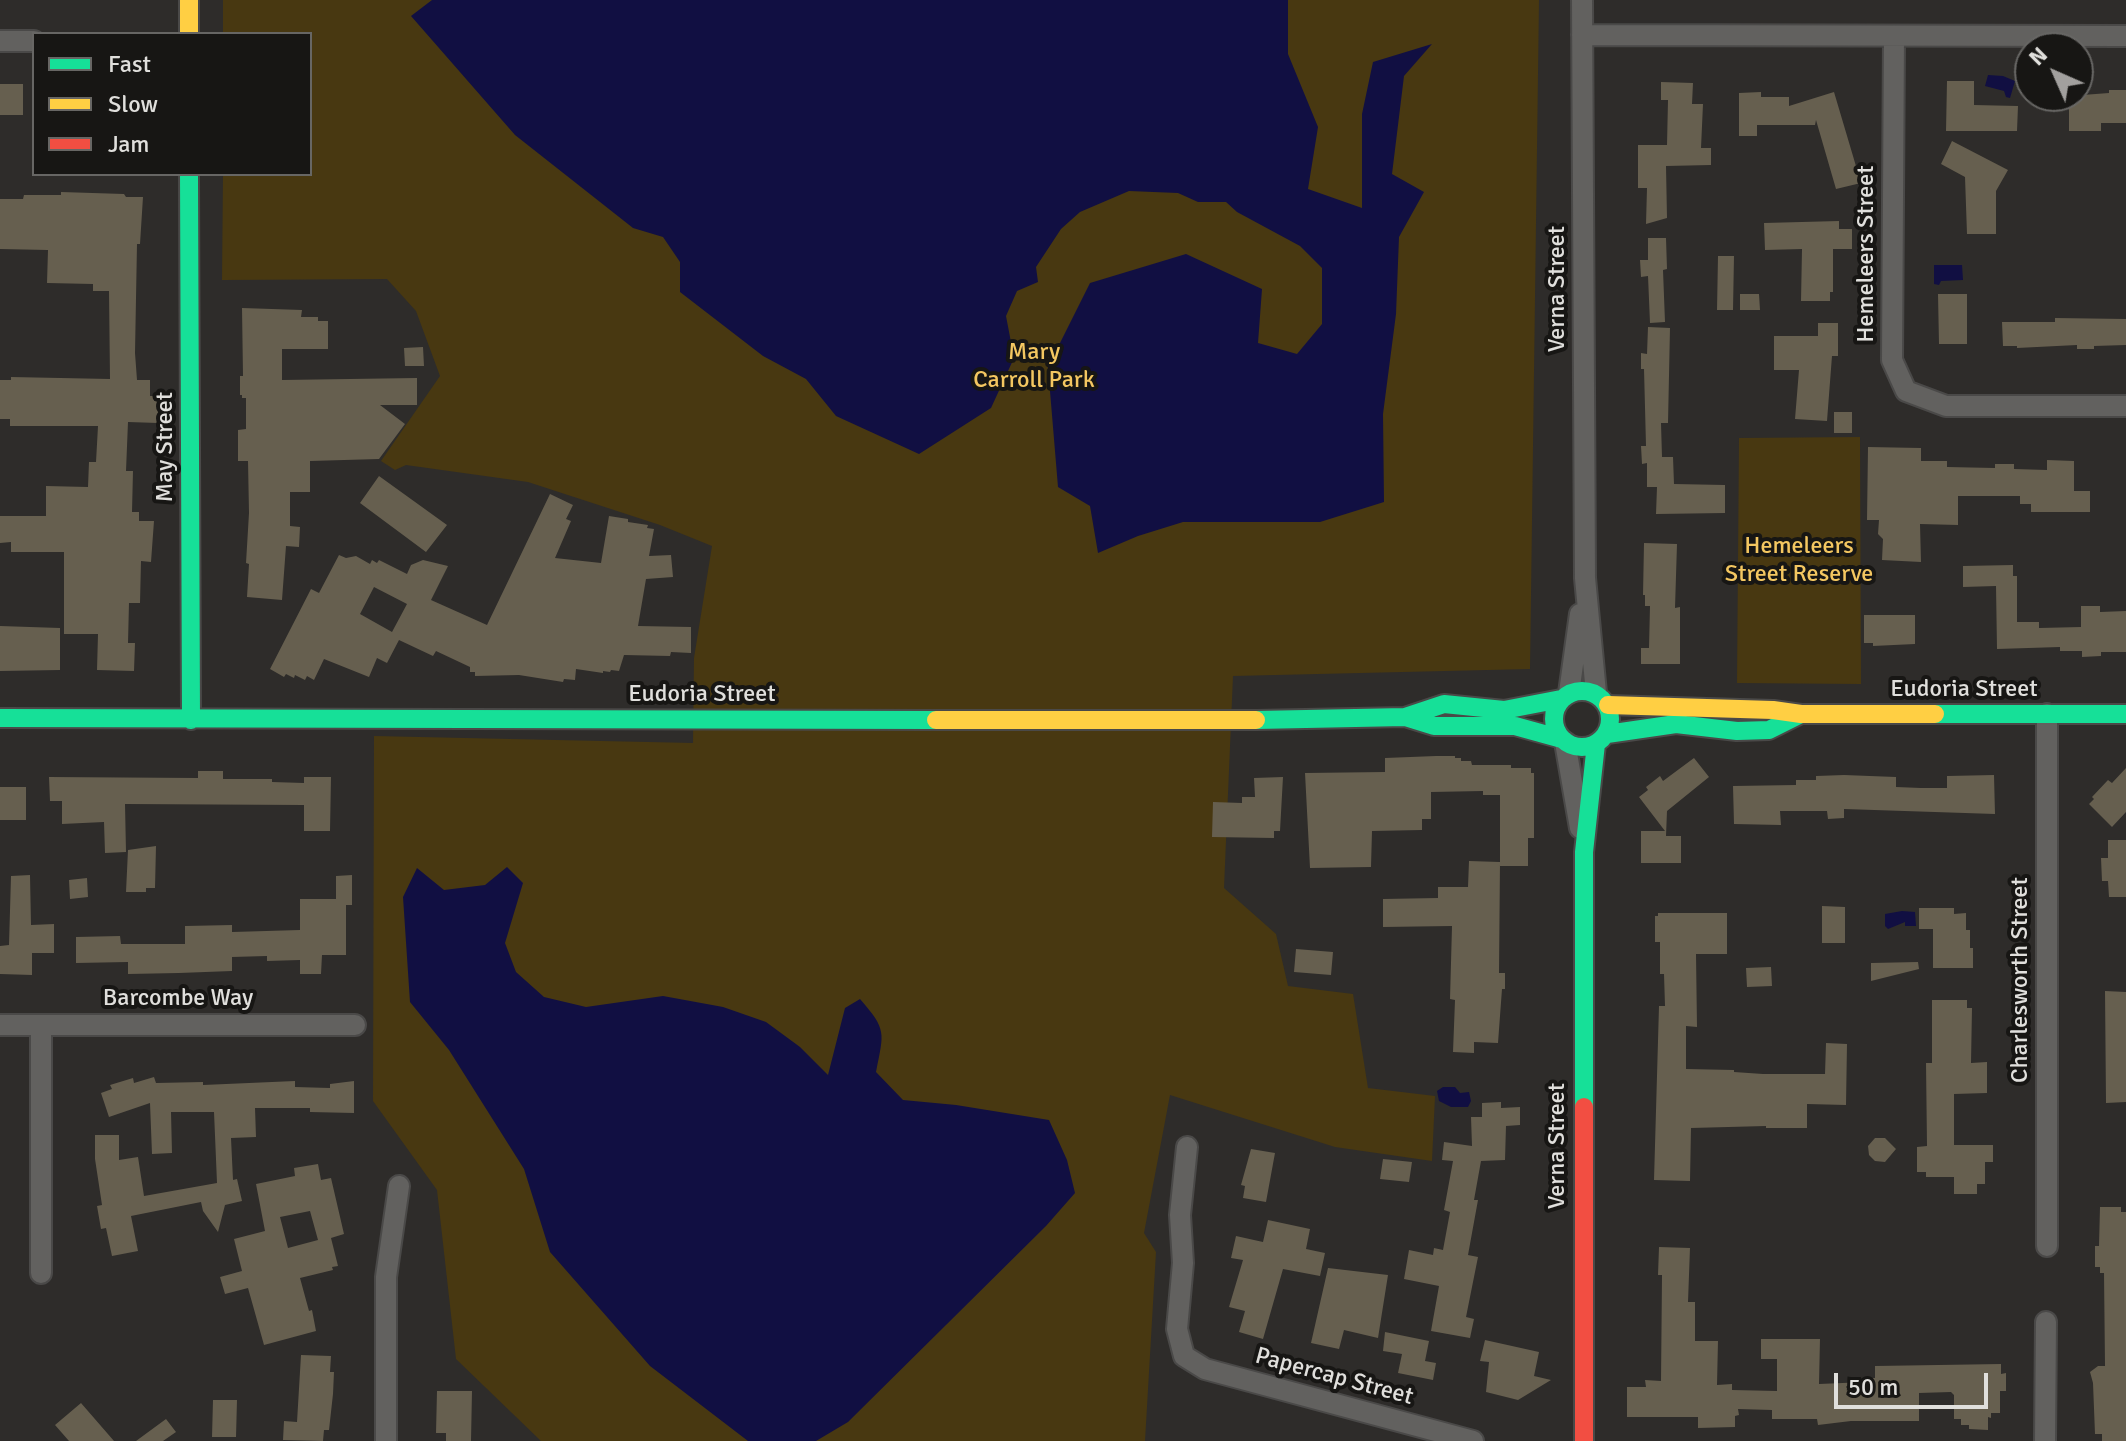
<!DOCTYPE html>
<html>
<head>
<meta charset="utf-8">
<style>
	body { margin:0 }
	#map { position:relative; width:2126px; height:1441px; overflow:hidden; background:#2e2c2a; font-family:Signika,sans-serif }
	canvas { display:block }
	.legend { position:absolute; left:32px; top:32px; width:280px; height:144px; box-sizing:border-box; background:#171614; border:2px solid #676664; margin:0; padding:10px 14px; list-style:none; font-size:24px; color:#e0dfdc }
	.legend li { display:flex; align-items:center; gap:16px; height:40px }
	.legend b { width:40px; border:2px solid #676664 }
	.north { position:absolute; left:2014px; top:32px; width:80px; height:80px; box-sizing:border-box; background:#171614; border:2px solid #676664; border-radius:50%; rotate:315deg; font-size:22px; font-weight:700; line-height:32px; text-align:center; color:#e0dfdc }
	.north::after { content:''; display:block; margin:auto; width:28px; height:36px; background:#a2a09e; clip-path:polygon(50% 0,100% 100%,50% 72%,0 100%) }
	.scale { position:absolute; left:1834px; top:1373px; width:154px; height:36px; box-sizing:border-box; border:4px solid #e0dfdc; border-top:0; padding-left:10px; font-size:24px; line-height:28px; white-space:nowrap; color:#e0dfdc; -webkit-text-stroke:6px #171614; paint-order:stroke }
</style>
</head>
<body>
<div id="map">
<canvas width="2126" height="1441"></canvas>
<ul class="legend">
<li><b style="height:10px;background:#16e098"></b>Fast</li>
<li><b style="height:10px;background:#ffcf43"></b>Slow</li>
<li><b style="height:10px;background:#f24e42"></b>Jam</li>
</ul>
<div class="north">N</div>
<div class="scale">50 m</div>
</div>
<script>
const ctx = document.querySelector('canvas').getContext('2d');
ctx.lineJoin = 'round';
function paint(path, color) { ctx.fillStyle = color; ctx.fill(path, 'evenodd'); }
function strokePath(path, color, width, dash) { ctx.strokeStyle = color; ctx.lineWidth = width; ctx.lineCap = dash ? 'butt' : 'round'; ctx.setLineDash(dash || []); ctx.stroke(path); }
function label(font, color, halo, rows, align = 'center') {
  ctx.font = font + ' Signika,sans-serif'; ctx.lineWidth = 8; ctx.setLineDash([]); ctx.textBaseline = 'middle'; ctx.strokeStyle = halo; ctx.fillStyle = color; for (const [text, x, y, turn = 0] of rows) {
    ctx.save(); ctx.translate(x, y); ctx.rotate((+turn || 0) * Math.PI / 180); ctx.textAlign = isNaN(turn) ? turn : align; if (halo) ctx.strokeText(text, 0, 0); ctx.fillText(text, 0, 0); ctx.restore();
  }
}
const green = new Path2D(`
	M223,0H1539L1530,669L1233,676L1224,888L1276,934L1288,986L1353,994L1368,1088L1435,1096L1432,1161L1335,1147L1170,1095L1144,1233L1156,1252L1145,1441H541L456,1359L437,1190L373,1101L374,736L693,743L694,658L712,546L660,525L528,482L406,465L395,470L381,461L440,376L416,311L387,279L222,280L223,174H310V34H223Z
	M1860,437L1861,684L1737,683L1739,438Z`);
const water = new Path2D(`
	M432,0H1288V54L1318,127L1308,189L1362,208V114L1373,62L1432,44L1404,76L1392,174L1424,192L1399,237L1396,314L1383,414L1384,502L1320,522H1183L1138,536L1098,553L1090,506L1058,487L1048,367L1090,283L1186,254L1262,289L1258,343L1297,354L1322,324V268L1300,246L1237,212L1226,202H1198L1178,193L1129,191L1080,212L1061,229L1036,267L1038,282L1017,291L1006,316L1014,358L991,408L919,454L836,416L806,379L763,356L680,292V262L663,237L633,228L515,135L411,16Z
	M1988,75L2003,76L2015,81L2010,98L2006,97L2004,91L1985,86Z
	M1934,265H1962L1963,280L1941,281L1939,285L1934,284Z
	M507,867L523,883L505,943L516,972L544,997L586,1007L663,996L723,1007L766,1022L800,1047L828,1075L845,1008L860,999C887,1030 884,1032 876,1072L903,1100L956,1105L1049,1120L1067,1160L1075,1193L1046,1226L848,1422L816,1441H748L650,1366L550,1252L524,1169L449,1050L410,1002L403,897L417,868L444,890L485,885Z
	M1902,911L1915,912L1916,926H1905V922L1888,929L1885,926V914Z
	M1443,1087H1455L1460,1093L1469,1092L1471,1101L1468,1107H1451L1439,1101L1437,1091Z`);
const building = new Path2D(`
	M1947,81H1974V105L2018,106L2017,131H1946Z
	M1661,82L1693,83L1692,104H1703L1701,148H1711V165L1666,166L1667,218L1646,224L1647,188H1638V145H1667L1668,100H1661Z
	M0,84H23V115H0Z
	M2109,90H2126V123H2101V131H2069V96L2109,93Z
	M1761,92V97H1789V106L1834,92L1861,183L1836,189L1816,120L1815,125H1757V136H1739V93Z
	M1952,141L2008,170L1996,191V234H1967L1965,177L1941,164Z
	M61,192L124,194L126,197H143L140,244H137L135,353L137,380H150V396H155L154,401H159L158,423L128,422L126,471H133L132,512H139V521H154L151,562L141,561L140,603H129L128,643H135L134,671L97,670L98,634H64V552H11V542L0,543V516H46V486L88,487L89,462H96L98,426H10V419H0V380H11V377L110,379L109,291H93V284L47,283L48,250L0,249V199H23L24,195H61Z
	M1839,221V229H1852V249H1833V292H1830V301H1801L1802,249L1765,250L1764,223Z
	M1648,238H1666L1667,269L1663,270L1665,322L1650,323L1648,276L1641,277L1640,260H1648Z
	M1718,256H1734L1733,310H1717Z
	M1740,294H1759L1760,310H1740Z
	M1938,294H1967V344H1939Z
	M242,308L302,310L301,317H318V321H328V349H282V380L417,378V405H380L405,424L379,459L310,461V492H290V526L300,527L299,547L286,546L282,600L247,597L249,564L246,563L249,513L248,461H238V430L246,429V398H242V395H240V376H243Z
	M2055,318L2126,319V345L2094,346V349H2077V345L2017,348V346H2003L2002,322H2055Z
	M1818,323H1838V356H1832L1827,421L1795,419L1799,370H1774V336H1818Z
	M1648,327L1670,328L1668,423H1661L1662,457H1673L1674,484L1725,485V513L1656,514L1657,487H1647V463L1642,464L1641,446H1646L1644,369H1641V353L1647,354Z
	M423,347L424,366H405L404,348Z
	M1834,412H1852V433H1834Z
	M1868,447L1921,448V461H1947V467L1995,468V464H2014V469L2047,470V460L2074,461V491H2090V512H2031V504H2020V496H1958V525L1920,524L1921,562L1882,560L1883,539L1878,534L1879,520H1867Z
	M379,476L447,525L426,552L360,503Z
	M550,494L573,505L566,519L571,521L555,558L601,563L609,516L628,519V522L648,525L647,528L654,529L649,556L671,555L673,577L646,579L638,626L691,627V653L671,652L670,656L624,655L619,671L611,670L610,672L603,671V673L576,669L575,680L564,679L563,682L519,675L475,676V672H470V667L436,651L433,656L399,640L387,663L377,658L369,677L324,659L314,680L307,676L305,680L295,675L294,678L286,674L284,677L270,669L311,589L319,593L339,555L346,558L356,556L370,564L372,560L377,563L379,560L407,574L411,565L423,560L448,566L431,600L487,625ZM374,587L407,604L392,632L360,614Z
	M1644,543L1677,544L1675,608L1680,607V664H1641V648H1649L1650,606H1645V595H1643Z
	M2013,565V576H2017V622H2039V628L2081,627V606H2100V612L2126,611V652H2101V656L2082,657V651H2060V647L1997,649L1996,586L1963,587V566Z
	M1864,615H1915V644L1873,646V643H1864Z
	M0,626L60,628V670L0,671Z
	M1436,756H1455V758H1461V761H1471L1472,765H1511V768H1531V773H1534V838H1528V866H1500V795H1483V791L1431,792V819H1422V830L1372,831L1371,867L1310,868L1305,773L1385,772V758Z
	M1694,758L1709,777L1667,811L1666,836H1681V863H1641V831H1665L1639,797L1648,790L1646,787L1660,776L1663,781Z
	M2126,768V812L2112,827L2089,804L2094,799L2092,797L2108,780L2112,783Z
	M198,771H223V779H272V782L304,783V777H331L330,831H304V805L125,804L126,852L105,853L104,822L62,824V801H50L49,777L198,778Z
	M1844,775L1896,777V787L1921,788H1947V776L1994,775L1995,814L1844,809V818L1828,819L1827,811H1780L1781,825L1734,824L1733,786L1796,785V780H1816V776Z
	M1283,777L1280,831H1274V838L1212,837L1213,802L1242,803V797H1255L1254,778Z
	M0,787H26V820H0Z
	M2108,840H2126V897H2109L2108,881H2102L2101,858H2108Z
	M156,846L155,888H146V892H126L128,850Z
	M1469,861L1500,862L1499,973H1505V989H1502L1498,1043L1474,1042V1053L1453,1052L1455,1000L1450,999L1452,926L1383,927V899L1438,898V887H1468Z
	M30,875L31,925L54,924V953H32V975L0,974V946L9,945L11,876Z
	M352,875V905H346V955H322L321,974H300V960L267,961V956L232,957V971L179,973L128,974V962L76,963V937L120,936L121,944H185V926L232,925V932L300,930V899H336V876Z
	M87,878L88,897L70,899L69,880Z
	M1822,906L1845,907V943H1822Z
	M1919,908H1954V914L1966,913V930H1970V948H1973V968H1933V929H1919Z
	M1658,913H1727V954H1696L1697,1027L1686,1026V1069L1734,1070V1072L1763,1074H1825L1826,1043L1847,1044L1846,1105L1807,1104V1128H1766V1126L1691,1128L1690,1181L1654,1180L1659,1006H1665L1664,974H1660V942H1655V916H1658Z
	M1296,949L1333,952L1331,975L1294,972Z
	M1918,962L1919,969L1871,981V963Z
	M1771,967L1772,986L1747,987L1746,968Z
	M2105,991L2126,992V1102L2106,1103Z
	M1932,1000H1967V1008H1972L1971,1063L1987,1062V1093L1954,1094V1145H1993V1162H1985V1184H1977V1194H1954V1177H1926V1172H1917V1147L1927,1146L1926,1063H1932Z
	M154,1077L156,1083L203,1082V1085L295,1081V1087L330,1088V1084L354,1081V1113L310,1112V1108H255L256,1137L231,1138L233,1180L237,1179L242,1201L225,1205L218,1232L203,1211L201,1202L131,1216L138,1251L112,1256L106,1228L101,1229L97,1206L102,1205L95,1159V1135H119V1160L138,1157L144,1196L217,1183L214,1112H171L172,1153L152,1154L150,1103L109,1117L101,1093L112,1089L110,1085L133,1078L134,1083Z
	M1501,1102V1108L1520,1107V1125L1506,1126L1505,1160L1481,1161L1474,1200H1478L1468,1255L1478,1257L1466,1317L1474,1319L1470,1338L1431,1331L1439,1286L1404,1279L1409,1250L1433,1255L1434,1248L1443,1250L1450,1212L1444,1210L1453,1161L1442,1160L1444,1142L1472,1146L1471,1117H1482V1103Z
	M1875,1138H1885L1896,1149L1885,1162L1875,1161L1869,1155L1868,1146Z
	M1251,1149L1275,1153L1266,1202L1243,1198L1245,1186L1241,1185Z
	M1383,1159L1412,1162L1409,1182L1380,1179Z
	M318,1164L321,1180L331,1178L344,1234L331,1238L338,1266L332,1267L333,1270L300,1278L309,1311L312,1310L316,1331L264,1345L248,1288L225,1294L220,1277L242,1271L234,1239L265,1231L256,1184L295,1176L294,1168ZM310,1211L318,1240L288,1248L280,1217Z
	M2100,1207H2121V1212H2126V1441H2102V1434H2095L2093,1383L2090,1372L2098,1366H2105L2104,1273H2100V1267H2095V1246H2099Z
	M1268,1220L1310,1229L1306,1249L1325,1253L1320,1276L1283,1269L1263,1339L1239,1332L1245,1311L1229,1307L1243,1260L1231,1258L1236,1236L1263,1242Z
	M1659,1247L1690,1248L1688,1302H1695V1341H1718L1717,1385L1732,1384V1390L1777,1391V1359H1761V1339H1820L1819,1384L1866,1382V1378H1875V1366L2001,1364V1374L2006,1373V1391H2000V1413H1991V1418L1988,1417V1430L1969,1429V1425H1961V1419H1954V1395L1951,1392L1919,1393V1421H1851L1818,1425L1817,1419H1772V1410L1738,1409L1739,1415L1735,1416V1427L1698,1428V1417H1627V1387H1646L1645,1380L1661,1381L1662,1275H1658Z
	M1328,1268L1388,1275L1378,1338L1344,1330L1339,1349L1311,1343Z
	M1385,1332L1429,1341L1425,1361L1436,1363L1433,1380L1398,1373L1402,1354L1383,1351Z
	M1485,1340L1539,1352L1534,1376L1551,1380L1518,1400L1486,1392L1489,1362L1480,1361Z
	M301,1355L331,1356L330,1372H334L333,1394L329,1430H324L323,1441L283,1440L284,1421L297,1422Z
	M437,1391H472L471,1441H446V1433H436Z
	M213,1400H237L236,1437H212Z
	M81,1403L114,1441H69L55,1425Z
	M166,1419L176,1432L163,1441H136Z`);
const street = new Path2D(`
	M1582,0L1585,578L1596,693
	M1582,35L2126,36
	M1894,36L1892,360L1906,391L1946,406H2126
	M0,41H34
	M1569,693L1580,614
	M2047,714V1246
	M1565,742L1580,828
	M0,1025H355
	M41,1025V1273
	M1187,1147L1180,1215L1183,1263L1177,1329L1184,1356L1205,1369L1473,1441
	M386,1441V1277L399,1186
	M2045,1441L2046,1322`);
const fast = new Path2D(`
	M189,174L191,720
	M1554 719a28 28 0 1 1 56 0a28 28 0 1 1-56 0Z
	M1935,714H2126
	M1405,717L1434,726H1515L1562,739
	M0,718L936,720
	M1256,720L1405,717L1444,704L1504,710L1561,699
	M1607,734L1676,724L1737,731L1769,730L1801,714
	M1584,1107V852L1596,744`);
const slow = new Path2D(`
	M189,0V34
	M1608,705L1773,710L1801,714H1935
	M936,720H1256`);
const jam = new Path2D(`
	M1584,1107V1441`);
const streetNames = [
	["Hemeleers Street",1867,254,-90],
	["Verna Street",1558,289,-90],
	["May Street",166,447,-90],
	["Eudoria Street",1964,690],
	["Eudoria Street",702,695],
	["Charlesworth Street",2021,980,-90],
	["Barcombe Way",178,999],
	["Verna Street",1558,1146,-90],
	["Papercap Street",1334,1377,15]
];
const parkNames = [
	["Mary",1034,353],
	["Carroll Park",1034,381],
	["Hemeleers",1799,547],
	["Street Reserve",1799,575]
];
paint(green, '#483811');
paint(water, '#110f42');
paint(building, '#665f4f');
strokePath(street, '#4a4948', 24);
strokePath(fast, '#4a4948', 22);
strokePath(slow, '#4a4948', 22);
strokePath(jam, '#4a4948', 22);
strokePath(street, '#62615f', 20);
strokePath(fast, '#16e098', 18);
strokePath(slow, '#ffcf43', 18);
strokePath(jam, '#f24e42', 18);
label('24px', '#e0dfdc', '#171614', streetNames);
label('24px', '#f4c761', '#171614', parkNames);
</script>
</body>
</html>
